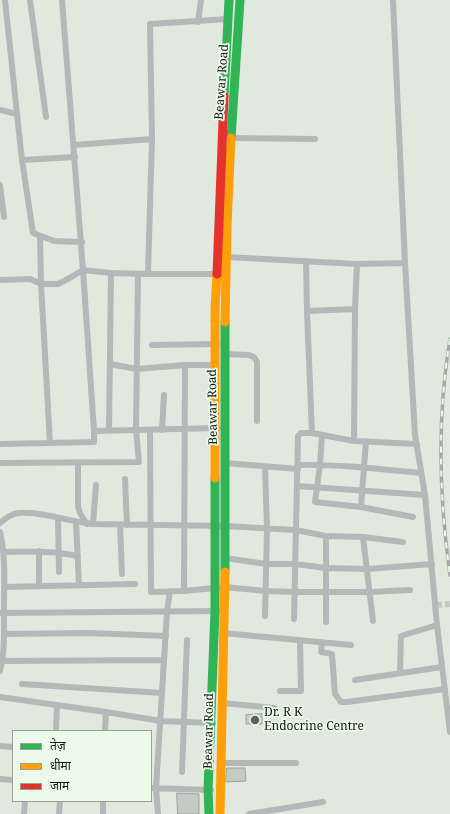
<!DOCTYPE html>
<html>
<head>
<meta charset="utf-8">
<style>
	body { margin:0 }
	#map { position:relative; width:450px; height:814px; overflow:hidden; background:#e1e9df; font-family:"Noto Serif","Noto Sans Devanagari",serif }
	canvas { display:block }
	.legend { position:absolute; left:12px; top:730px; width:140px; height:72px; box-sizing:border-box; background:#ecfae9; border:1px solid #96a093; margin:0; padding:5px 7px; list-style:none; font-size:12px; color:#141913 }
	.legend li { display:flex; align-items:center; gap:8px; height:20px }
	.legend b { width:20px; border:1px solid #96a093 }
</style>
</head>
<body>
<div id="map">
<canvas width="450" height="814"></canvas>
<ul class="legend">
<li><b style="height:5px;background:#30b455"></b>तेज़</li>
<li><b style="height:5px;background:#ff9f0a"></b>धीमा</li>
<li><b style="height:5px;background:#e5322d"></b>जाम</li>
</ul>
</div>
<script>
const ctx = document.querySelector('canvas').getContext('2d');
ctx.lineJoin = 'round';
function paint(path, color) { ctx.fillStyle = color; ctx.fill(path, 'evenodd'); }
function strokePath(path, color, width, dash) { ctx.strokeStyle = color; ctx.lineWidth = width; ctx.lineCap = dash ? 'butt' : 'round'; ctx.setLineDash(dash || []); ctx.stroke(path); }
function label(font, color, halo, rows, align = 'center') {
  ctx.font = font + ' "Noto Serif",serif'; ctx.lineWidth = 3.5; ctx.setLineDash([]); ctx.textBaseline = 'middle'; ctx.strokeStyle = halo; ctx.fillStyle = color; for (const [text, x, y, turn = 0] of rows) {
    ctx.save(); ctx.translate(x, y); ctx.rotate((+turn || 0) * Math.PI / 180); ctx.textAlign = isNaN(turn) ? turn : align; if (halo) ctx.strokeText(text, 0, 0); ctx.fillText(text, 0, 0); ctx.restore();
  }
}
const building = new Path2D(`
	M262,714V724H246V715Z
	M227,768H245L246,781L226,782Z
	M177,793L199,794V814H178Z`);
const streetTunnel = new Path2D(`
	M436,605L450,604`);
const street = new Path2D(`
	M5,0L17,114
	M30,0L46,117
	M62,0L83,270L111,273L148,274H220
	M393,0L405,263
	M198,22L201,0
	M0,110L17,114L22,160L33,233L54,241L82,242
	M230,138L315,139
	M74,145L152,139
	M22,160L75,157
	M0,185L4,217
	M40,236L41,284L50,443
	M226,257L357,264L405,263L415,435L425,495L437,625L450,732
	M306,261L307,311
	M148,274L152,139L150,24L228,19
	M0,280L30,279L41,284H58L68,279L83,270L94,431
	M152,345L217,344
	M224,354L249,355L254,357L257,362V421
	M110,364L137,369L185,365H216
	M150,430L151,592L184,591L224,587L266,591L295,592H370L410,590
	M162,430L164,395
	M109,431L111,273
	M312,433L307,311L355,309
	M322,435L320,465L315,502L361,507L413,517
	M354,441L355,309L357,264
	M0,444L94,442V431L218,428
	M0,463L139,462L136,430L138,274
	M78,463V507L80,513L87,524
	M225,463L298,469
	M298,465C339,464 380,469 421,473
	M265,467L267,529L265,616
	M125,479L127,525
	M297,486L425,495
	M361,507L366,441
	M58,518L59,572
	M76,522L79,585
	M0,523C6,518 11,514 19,513C40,511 71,522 93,524L225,526L296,530L326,536L363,537L403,542
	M93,524L96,485
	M120,525L122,574
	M0,532C6,557 4,584 4,609C4,630 5,651 0,671
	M363,537L373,621
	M3,552C29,551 53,551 78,556
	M225,558L266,564H295L326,568L367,569L432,564
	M39,586V551
	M4,587L135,584
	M184,591L185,365
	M0,613L218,611
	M294,619L298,436L301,433H312L354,441L417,444
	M326,622V536
	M223,633L351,645
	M4,634L88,633L166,636
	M322,642L321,652L332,654L335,694L341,702H347L445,689
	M0,661L164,660
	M400,673L401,636L437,625
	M355,680L442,667
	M22,684L162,693
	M280,691H301L300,640
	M0,697L106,712L161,721L213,723
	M222,703L275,708
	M56,731L57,705
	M105,731L106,712
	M0,746L13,747
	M221,763H296
	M182,772L187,640
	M0,779L13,780
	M151,788L211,790
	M24,814L25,801
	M59,814L60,801
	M103,814V801
	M158,814L156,788L167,612L170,591
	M249,814L323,802`);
const fast = new Path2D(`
	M224,96L229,0
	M231,138L240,0
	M225,572V322
	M209,814L208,790L215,611V478`);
const slow = new Path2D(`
	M225,322L227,225L231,138
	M215,478V309L217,274
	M220,814L225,572`);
const jam = new Path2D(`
	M217,274L224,96`);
const rail = new Path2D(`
	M450,339C437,416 439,497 450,575`);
const markers = [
	[255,720,5,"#5c625a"]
];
const streetNames = [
	["Beawar Road",222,82,-86],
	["Beawar Road",213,407,-91],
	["Beawar Road",209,731,-89]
];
const poiNames = [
	["Dr. R K",264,713],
	["Endocrine Centre",264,727]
];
paint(building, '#c5cbc4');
strokePath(building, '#9ea49d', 1);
strokePath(streetTunnel, '#c2cac0', 6, [6, 3]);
strokePath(street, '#b6b7b8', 6);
strokePath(fast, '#30b455', 9);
strokePath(slow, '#ff9f0a', 9);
strokePath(jam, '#e5322d', 9);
strokePath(rail, '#a6a9a8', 3.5);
strokePath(rail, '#ecfae9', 2, [6]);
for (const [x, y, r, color] of markers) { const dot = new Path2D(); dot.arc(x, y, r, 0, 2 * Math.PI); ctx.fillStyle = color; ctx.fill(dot); strokePath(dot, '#ecfae9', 1.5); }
label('12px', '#141913', '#ecfae9', streetNames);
label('12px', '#141913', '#ecfae9', poiNames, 'left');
</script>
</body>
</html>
